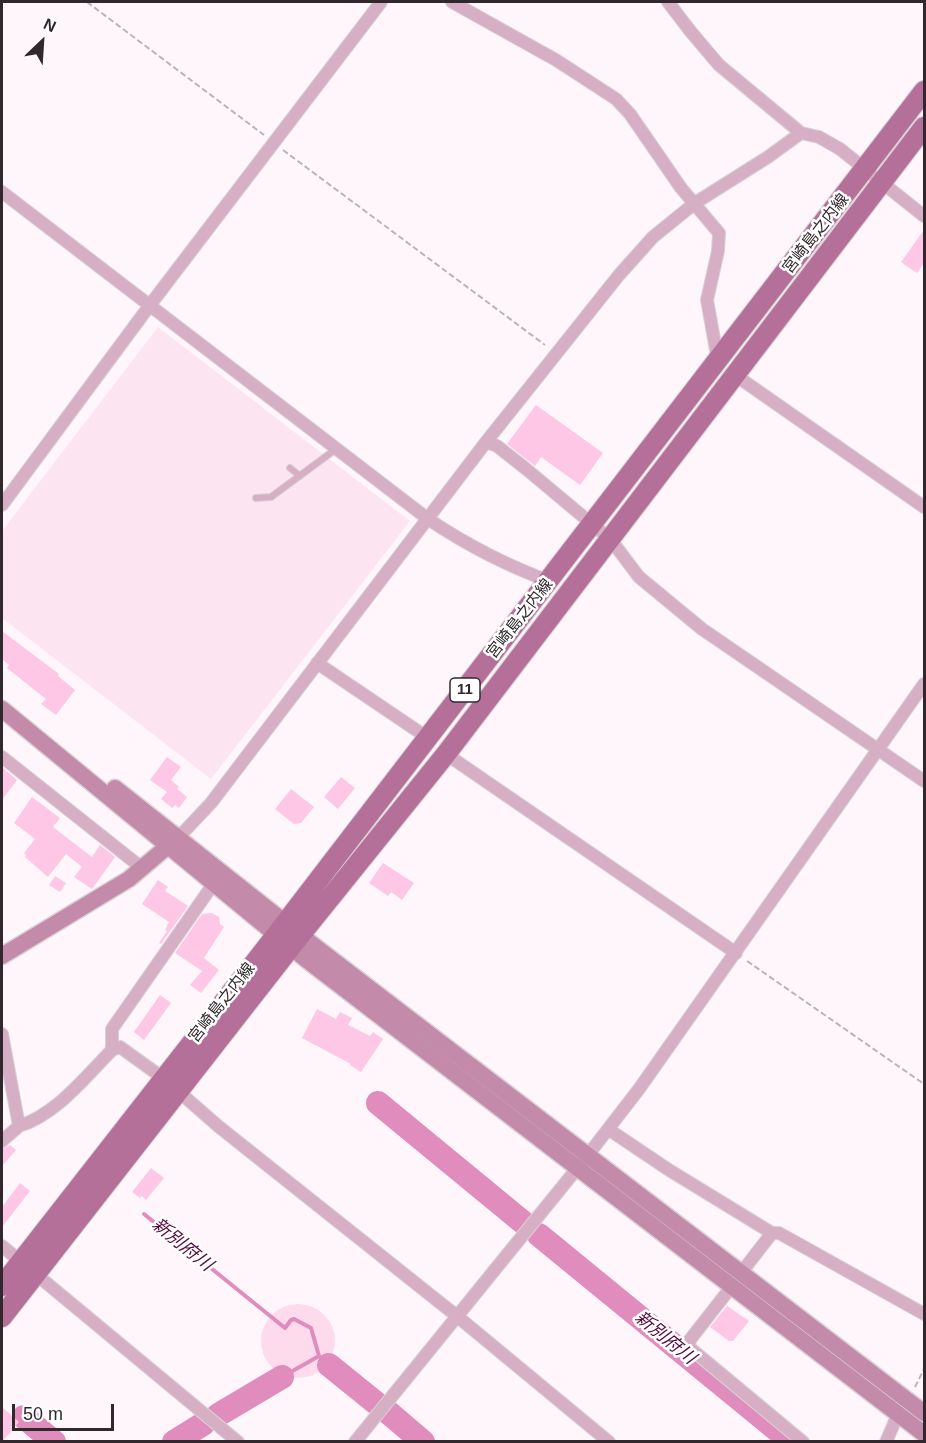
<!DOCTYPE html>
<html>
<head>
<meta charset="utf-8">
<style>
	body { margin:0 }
	#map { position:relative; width:926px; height:1443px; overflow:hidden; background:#fef6fa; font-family:Helvetica,sans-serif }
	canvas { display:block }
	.frame { position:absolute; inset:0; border:3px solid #30282c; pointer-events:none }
	.north { position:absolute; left:12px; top:12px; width:60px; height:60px; -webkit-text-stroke:4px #fff; paint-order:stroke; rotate:25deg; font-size:16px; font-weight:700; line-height:24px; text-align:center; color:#30282c }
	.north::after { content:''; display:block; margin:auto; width:21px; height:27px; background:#30282c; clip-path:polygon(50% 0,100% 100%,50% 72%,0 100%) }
	.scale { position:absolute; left:12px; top:1404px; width:102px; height:27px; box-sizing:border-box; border:3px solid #30282c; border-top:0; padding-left:8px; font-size:18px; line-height:21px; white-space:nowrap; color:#30282c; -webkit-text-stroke:4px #fff; paint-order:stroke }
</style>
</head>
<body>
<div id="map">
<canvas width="926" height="1443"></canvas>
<div class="frame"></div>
<div class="north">N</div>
<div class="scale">50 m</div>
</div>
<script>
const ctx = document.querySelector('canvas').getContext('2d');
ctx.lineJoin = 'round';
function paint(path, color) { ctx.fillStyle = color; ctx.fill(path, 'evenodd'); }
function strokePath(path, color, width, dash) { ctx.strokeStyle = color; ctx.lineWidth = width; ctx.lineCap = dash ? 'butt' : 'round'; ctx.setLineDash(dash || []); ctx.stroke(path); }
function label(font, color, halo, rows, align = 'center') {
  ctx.font = font + ' Helvetica,"Noto Sans JP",sans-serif'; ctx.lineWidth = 5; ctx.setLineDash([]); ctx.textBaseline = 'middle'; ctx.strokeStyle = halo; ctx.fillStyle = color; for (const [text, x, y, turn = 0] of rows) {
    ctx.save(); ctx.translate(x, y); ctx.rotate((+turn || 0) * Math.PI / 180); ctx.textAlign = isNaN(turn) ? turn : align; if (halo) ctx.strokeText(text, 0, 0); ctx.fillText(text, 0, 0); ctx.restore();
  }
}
const built = new Path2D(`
	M158,327L410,521L211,779L2,618V531Z`);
const green = new Path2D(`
	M261 1341a37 37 0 1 1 74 0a37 37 0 1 1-74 0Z`);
const stream = new Path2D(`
	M144,1214L285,1328L291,1320L294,1319L311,1328L319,1356
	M282,1377L319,1356L329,1365`);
const river = new Path2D(`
	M378,1103L525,1224
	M539,1235L792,1442
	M329,1365L376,1403
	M389,1413L423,1442
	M218,1415L282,1377
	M24,1417L54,1442
	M174,1442L203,1424`);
const building = new Path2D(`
	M924,230V263L917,273L901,262Z
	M536,405L603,453L580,485L541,457L535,466L507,444Z
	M2,631L59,674L58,676L75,690L56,715L41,704L46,699L7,668L9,665L2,659Z
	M167,757L181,767L171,780L179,787L177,789L187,797L179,808L175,805L172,808L161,799L167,792L150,780Z
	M2,767L17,780L2,800Z
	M341,777L355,788L338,809L324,797Z
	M291,789L314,807L301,823L294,824L275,809Z
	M32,797L60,818L53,827L92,857L100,845L115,857L92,889L74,877L82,867L66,854L48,877L25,857L26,855L24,853L35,839L14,823Z
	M383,863L414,883L402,900L391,892L388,896L369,883Z
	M55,876L66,883L60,892L49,885Z
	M158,880L168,887L165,891L188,906L161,944L159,943L167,931L165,930L169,922L142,904Z
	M212,913L219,917L220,924L224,927L204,958L219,970L201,993L190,985L202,971L175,953L202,914Z
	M160,995L171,1003L144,1040L134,1032Z
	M317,1009L336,1019L340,1012L352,1018L348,1025L370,1036L373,1032L383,1039L361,1072L350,1065L351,1064L302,1038Z
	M10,1145L16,1150L2,1166V1149Z
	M151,1168L164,1178L146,1200L142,1196L140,1198L132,1192Z
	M20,1183L30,1191L2,1227V1207Z
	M727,1306L749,1321L733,1341H729L710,1327Z
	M2,1407L19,1422L2,1442Z`);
const path = new Path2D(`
	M87,2L264,135
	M283,150L545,345
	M747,961L924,1084
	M915,1387L924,1369`);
const lane = new Path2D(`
	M290,468L300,476
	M256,498L271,497L336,449`);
const street = new Path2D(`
	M452,2L556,60L616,99L630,114L681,188L719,233L718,251L707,300L718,361
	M668,2L691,32L719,65L801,133
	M2,192L428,519C467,545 505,565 549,581
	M735,375L924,507
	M486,442L497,446L525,468L611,540L639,577L702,629L924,781
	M2,505L150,305L381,2
	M317,663L428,738
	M446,754L736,953
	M2,757L142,868
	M178,838L211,803L486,442L619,275L653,237L695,203L768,157L801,133L819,137L840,149L924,216
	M2,1034L19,1126L2,1141
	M112,1050V1029L214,883
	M178,1091L218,1126L458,1317L609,1442
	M19,1126C56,1115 86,1076 112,1050L120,1047L163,1078
	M608,1129L669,1170L772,1233
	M2,1246L238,1442
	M741,1273L772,1233H779L924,1314
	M732,1286L689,1341L690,1348L803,1442
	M355,1442L588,1155L639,1089L924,684
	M886,1442L898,1414`);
const secondary = new Path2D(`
	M2,709L308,961L924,1434
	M115,788L317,948L924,1413
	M2,956L129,879L175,840`);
const primary = new Path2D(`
	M2,1286L277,934L924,91
	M2,1317L301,934L446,754L924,127`);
const shields = [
	[465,690,30]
];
const shieldNames = [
	["11",465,690]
];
const streetNames = [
	["宮崎島之内線",816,234,-52],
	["宮崎島之内線",520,619,-52],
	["宮崎島之内線",222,1003,-52]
];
const waterNames = [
	["新別府川",182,1245,39],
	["新別府川",665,1338,39]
];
paint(built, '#fce5f1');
paint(green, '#fddbed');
strokePath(stream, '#e08cbd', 4);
strokePath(river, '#e08cbd', 24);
paint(building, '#fdc7e5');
strokePath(lane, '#d9d1d5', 8);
strokePath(street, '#d9d1d5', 14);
strokePath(secondary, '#d9d1d5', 19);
strokePath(primary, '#d9d1d5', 22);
strokePath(path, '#bcb4b8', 2, [6, 3]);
strokePath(lane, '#d6afc4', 6);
strokePath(street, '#d6afc4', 12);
strokePath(secondary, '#c38aaa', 16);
strokePath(primary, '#b47098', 20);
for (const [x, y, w] of shields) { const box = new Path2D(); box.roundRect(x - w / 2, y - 12, w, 24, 4.5); ctx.fillStyle = '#fff'; ctx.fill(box); strokePath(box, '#30282c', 1.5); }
label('bold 15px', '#30282c', null, shieldNames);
label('16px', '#30282c', '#fff', streetNames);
label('italic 18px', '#55093d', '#fff', waterNames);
</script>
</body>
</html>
